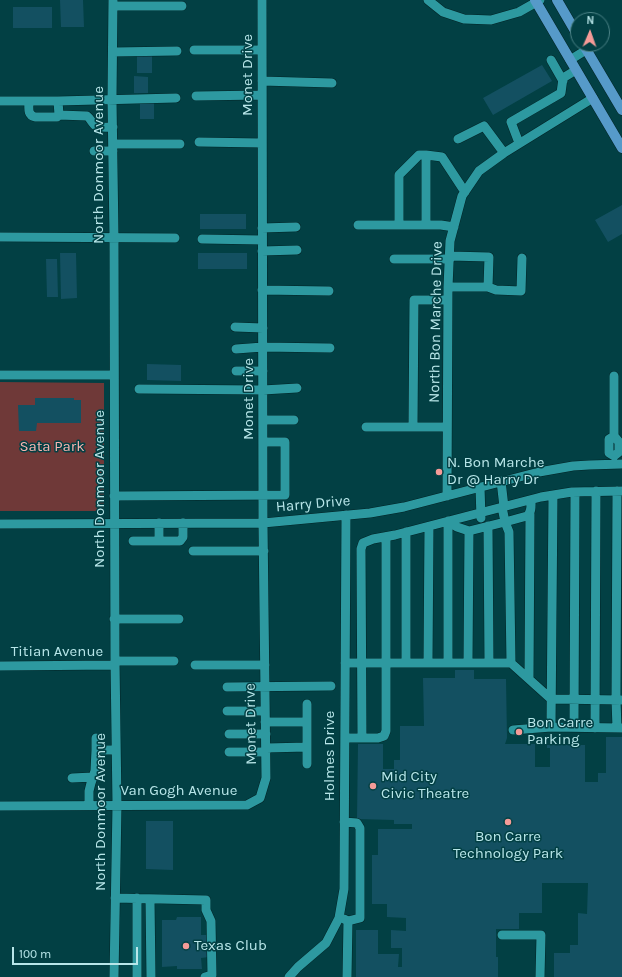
<!DOCTYPE html>
<html>
<head>
<meta charset="utf-8">
<style>
	body { margin:0 }
	#map { position:relative; width:622px; height:977px; overflow:hidden; background:#024044; font-family:Karla,sans-serif }
	canvas { display:block }
	.north { position:absolute; left:570px; top:12px; width:40px; height:40px; box-sizing:border-box; background:#024044; border:1px solid #4b8286; border-radius:50%; rotate:2deg; font-size:11px; font-weight:700; line-height:16px; text-align:center; color:#b8e6e9 }
	.north::after { content:''; display:block; margin:auto; width:14px; height:18px; background:#f59b98; clip-path:polygon(50% 0,100% 100%,50% 72%,0 100%) }
	.scale { position:absolute; left:12px; top:947px; width:126px; height:18px; box-sizing:border-box; border:2px solid #b8e6e9; border-top:0; padding-left:5px; font-size:12px; line-height:14px; white-space:nowrap; color:#b8e6e9; -webkit-text-stroke:3px #024044; paint-order:stroke }
</style>
</head>
<body>
<div id="map">
<canvas width="622" height="977"></canvas>
<div class="north">N</div>
<div class="scale">100 m</div>
</div>
<script>
const ctx = document.querySelector('canvas').getContext('2d');
ctx.lineJoin = 'round';
function paint(path, color) { ctx.fillStyle = color; ctx.fill(path, 'evenodd'); }
function strokePath(path, color, width, dash) { ctx.strokeStyle = color; ctx.lineWidth = width; ctx.lineCap = dash ? 'butt' : 'round'; ctx.setLineDash(dash || []); ctx.stroke(path); }
function label(font, color, halo, rows, align = 'center') {
  ctx.font = font + ' Karla,sans-serif'; ctx.lineWidth = 3; ctx.setLineDash([]); ctx.textBaseline = 'middle'; ctx.strokeStyle = halo; ctx.fillStyle = color; for (const [text, x, y, turn = 0] of rows) {
    ctx.save(); ctx.translate(x, y); ctx.rotate((+turn || 0) * Math.PI / 180); ctx.textAlign = isNaN(turn) ? turn : align; if (halo) ctx.strokeText(text, 0, 0); ctx.fillText(text, 0, 0); ctx.restore();
  }
}
const green = new Path2D(`
	M0,382L104,383V511H0Z`);
const building = new Path2D(`
	M60,0H83L84,27H61Z
	M13,7H52V28H13Z
	M137,56H152V73H137Z
	M542,65L552,81L493,115L483,98Z
	M134,76L148,77V93H134Z
	M140,102H154V119H140Z
	M622,205V234L608,242L595,220Z
	M200,214H246V229H200Z
	M60,253H76L77,298L61,299Z
	M198,253H247V269H198Z
	M46,259H57L58,297H47Z
	M147,364L181,365V381L147,380Z
	M35,398H74V400H81V423H37L36,431H19L18,405H35Z
	M455,670H474V679H506L507,738L505,744H535V767H550V748H547V745H585V782H598V773H606V737H622V977H554V953H570V945H578V913L587,914L588,883H542V913H519V929H496V957H498V977H356V930H378V954H399L398,967H402V948H391V930L406,931V918L387,917V904H372V855H378V829H412V824H394V820L357,819L358,744H383V769H394V760H400V726H424L423,678H455Z
	M146,821H173V870L146,869Z
	M177,917H201V935H209V957L201,958L202,969H177V966L162,967V920H176Z`);
const minor = new Path2D(`
	M113,0L112,99L114,237L115,661L117,805L114,977
	M428,0L443,12L464,19L491,20L519,12L540,0
	M113,6H182
	M194,50H262
	M113,52L177,51
	M551,60L563,81
	M570,60L586,50
	M262,81L332,83
	M196,96L262,95
	M0,101H58L176,98
	M29,101C29,108 27,115 35,117H57L59,115L58,101
	M59,115L87,116C91,119 93,125 96,126C99,128 108,127 113,127
	M458,139L484,126L504,153
	M199,142L262,143
	M519,143L511,122L561,93L563,78L576,70
	M113,144H180
	M94,151H113
	M358,225H399
	M426,225H399V175L419,155H426
	M454,227L441,225H426V155L442,157L465,192
	M262,228L296,227
	M0,237L175,238
	M202,239L262,240
	M262,251L297,250
	M394,259H450
	M448,287H488L489,257L450,256
	M488,287L496,290L521,291L522,258
	M262,290L329,291
	M235,327L263,328
	M236,349L263,347L330,348
	M236,371H263
	M0,375H113
	M614,376V436L619,442V452L614,456L609,453V439L614,436
	M139,389L263,390L297,388
	M263,420H294
	M366,427H413
	M447,427H413L414,300H448
	M501,481L504,507
	M480,487L481,518
	M553,495L551,727L622,728
	M114,496L285,495V442H263
	M447,496L448,287L450,241L462,196L479,171L504,153L593,98
	M502,507L505,522L509,532L511,663
	M448,521V663
	M448,521L457,527L469,531L505,522L527,516C532,512 531,506 531,500
	M159,523V541H180L183,537V523
	M0,524L263,523L370,513L404,507L539,472L573,466L589,465L622,464
	M488,526L489,663
	M133,541H159
	M193,551H264
	M114,619H179
	M115,661H174
	M345,663H511L551,699L622,700
	M406,663V532
	M428,663L429,527
	M468,663L469,531
	M195,665H265
	M0,666L115,665
	M529,679L530,514
	M227,687L331,686
	M227,711H265
	M265,722H307V747L266,748
	M307,722V704
	M574,727L575,492
	M595,728L596,491
	M617,728L616,700L617,491
	M513,730L551,727
	M229,734H266
	M96,738V750
	M345,738H378L384,736L386,731V537
	M362,738L361,549L363,543L373,539L395,535L541,497L572,492L622,491
	M229,752H266
	M307,764V747
	M72,778L93,777
	M89,805V791L91,783L95,771L96,750H116
	M0,806L247,805L260,798L266,778L263,523L262,0
	M344,822L357,823L360,828V918L348,921
	M115,898L206,900V910L211,921L212,975L205,977
	M137,898V977
	M150,899L151,977
	M344,919L348,921L347,977
	M502,935H541L540,977
	M289,977L298,967L326,943L339,918L344,889L346,515`);
const major = new Path2D(`
	M535,0L622,148
	M557,0L578,36
	M583,44L622,110`);
const markers = [
	[439,472,4,"#f59b98"],
	[519,732,4,"#f59b98"],
	[373,786,4,"#f59b98"],
	[508,822,4,"#f59b98"],
	[186,946,4,"#f59b98"]
];
const streetNames = [
	["Monet Drive",248,75,-90],
	["North Donmoor Avenue",99,165,-90],
	["North Bon Marche Drive",436,322,-89],
	["Monet Drive",249,399,-90],
	["North Donmoor Avenue",100,489,-90],
	["Harry Drive",313,504,-5],
	["Titian Avenue",57,652],
	["Monet Drive",251,724,-91],
	["Holmes Drive",330,756,-90],
	["Van Gogh Avenue",179,791],
	["North Donmoor Avenue",101,812,-90]
];
const parkNames = [
	["Sata Park",52,447]
];
const poiNames = [
	["N. Bon Marche",447,463],
	["Dr @ Harry Dr",447,480],
	["Bon Carre",527,723],
	["Parking",527,740],
	["Mid City",381,777],
	["Civic Theatre",381,794],
	["Bon Carre",508,837,"center"],
	["Technology Park",508,854,"center"],
	["Texas Club",194,946]
];
paint(green, '#6f3938');
paint(building, '#135061');
strokePath(minor, '#032426', 10);
strokePath(major, '#032426', 11);
strokePath(minor, '#2d99a0', 9);
strokePath(major, '#569ac9', 10);
for (const [x, y, r, color] of markers) { const dot = new Path2D(); dot.arc(x, y, r, 0, 2 * Math.PI); ctx.fillStyle = color; ctx.fill(dot); strokePath(dot, '#024044', 1.5); }
label('15px', '#b8e6e9', '#024044', streetNames);
label('15px', '#fbb4b0', '#024044', parkNames);
label('15px', '#b8e6e9', '#024044', poiNames, 'left');
</script>
</body>
</html>
